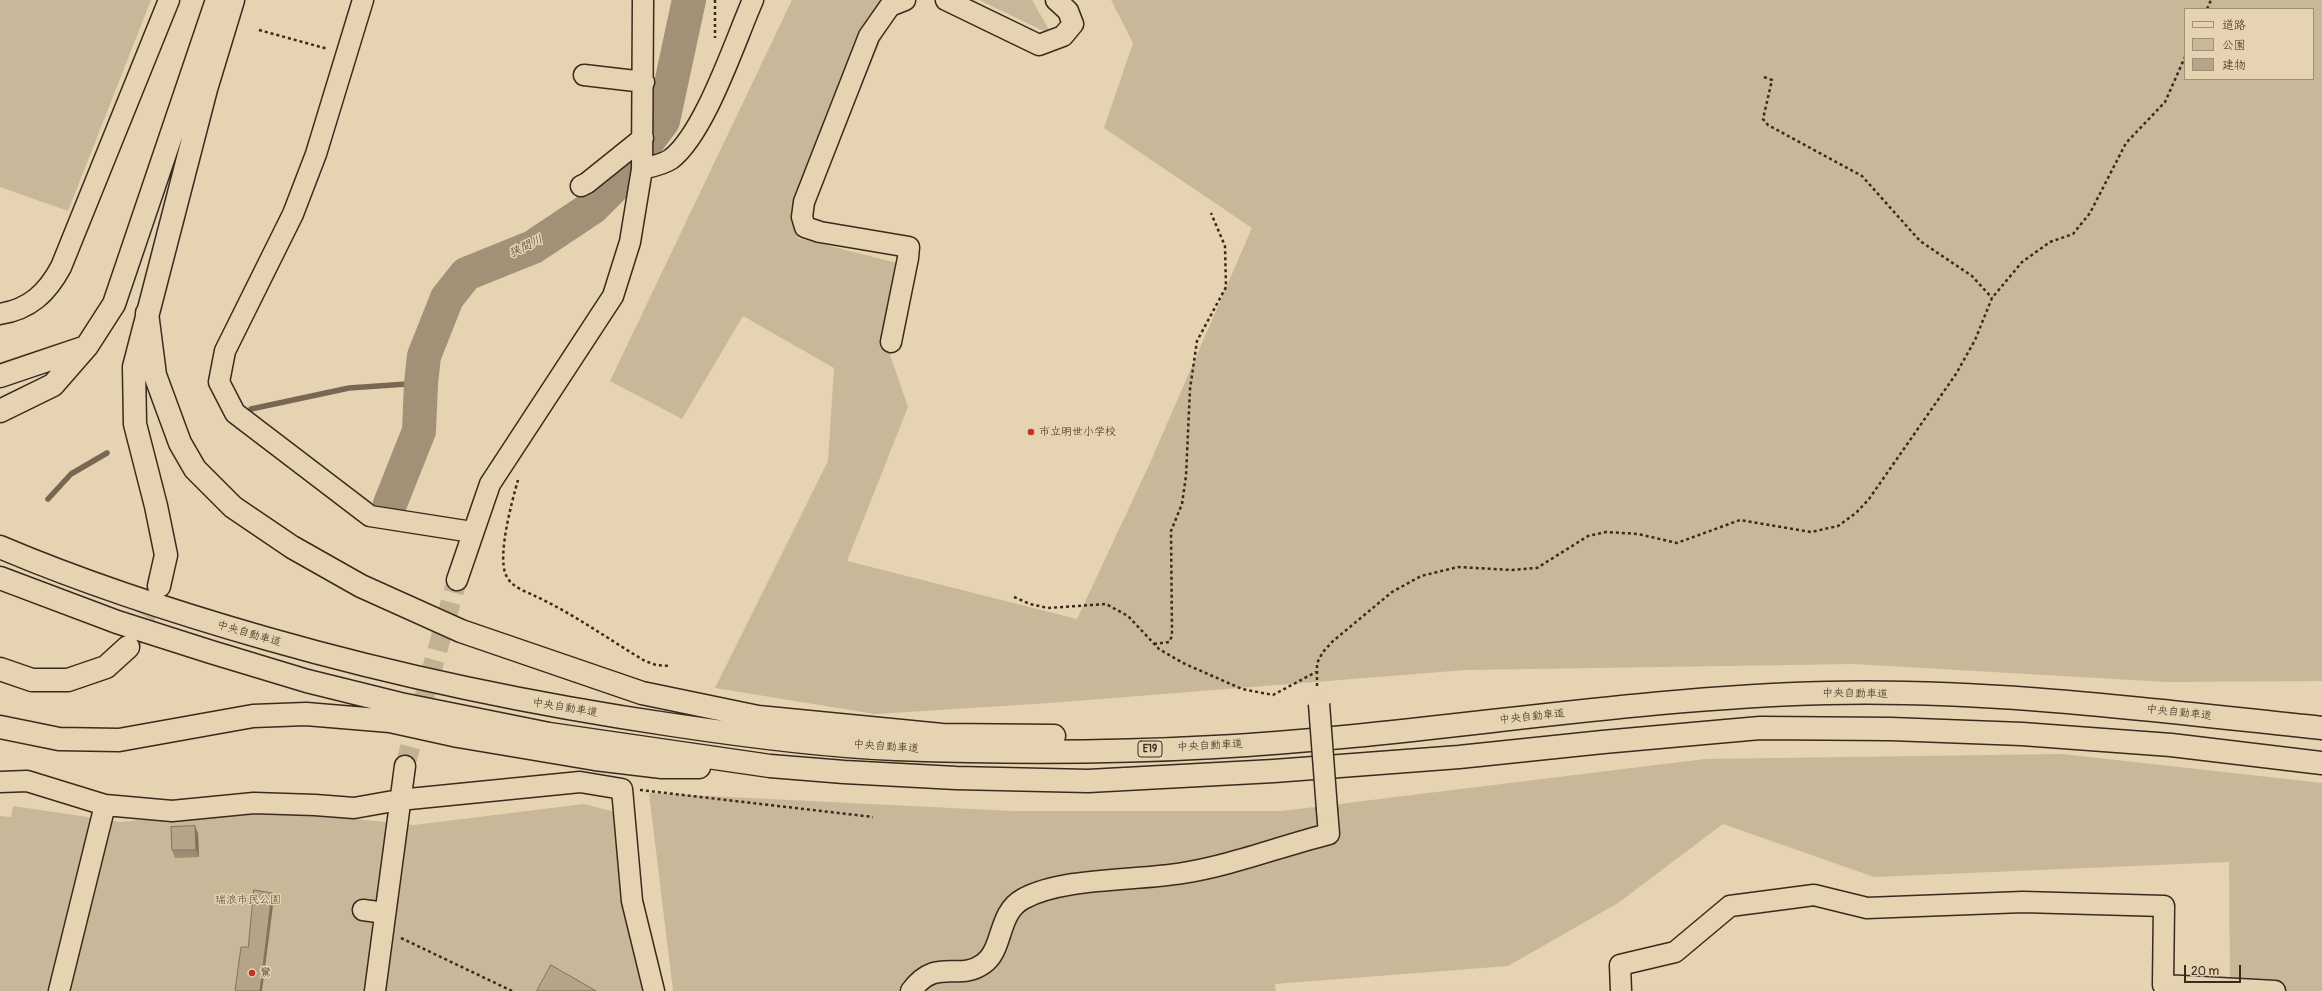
<!DOCTYPE html>
<html>
<head>
<meta charset="utf-8">
<style>
	body { margin:0 }
	#map { position:relative; width:2322px; height:991px; overflow:hidden; background:#e5d3b1; font-family:Pangolin,"Klee One",sans-serif }
	canvas { display:block }
	.legend { position:absolute; left:2184px; top:8px; width:130px; height:72px; box-sizing:border-box; background:#e5d3b1; border:1px solid #a18f76; margin:0; padding:5px 7px; list-style:none; font-size:12px; color:#3b2a1e }
	.legend li { display:flex; align-items:center; gap:8px; height:20px }
	.legend b { width:20px; border:1px solid #a18f76 }
	.scale { position:absolute; left:2184px; top:965px; width:57px; height:18px; box-sizing:border-box; border:2px solid #3b2a1e; border-top:0; padding-left:5px; font-size:12px; line-height:14px; white-space:nowrap; color:#3b2a1e; -webkit-text-stroke:3px #e5d3b1; paint-order:stroke }
</style>
</head>
<body>
<div id="map">
<canvas width="2322" height="991"></canvas>
<ul class="legend">
<li><b style="height:5px;background:#e5d3b1"></b>道路</li>
<li><b style="height:11px;background:#c9b799"></b>公園</li>
<li><b style="height:11px;background:#b6a488"></b>建物</li>
</ul>
<div class="scale">20 m</div>
</div>
<script>
const ctx = document.querySelector('canvas').getContext('2d');
ctx.lineJoin = 'round';
function paint(path, color) { ctx.fillStyle = color; ctx.fill(path, 'evenodd'); }
function strokePath(path, color, width, dash) { ctx.strokeStyle = color; ctx.lineWidth = width; ctx.lineCap = dash ? 'butt' : 'round'; ctx.setLineDash(dash || []); ctx.stroke(path); }
function label(font, color, halo, rows, align = 'center') {
  ctx.font = font + ' Pangolin,"Klee One",sans-serif'; ctx.lineWidth = 3; ctx.setLineDash([]); ctx.textBaseline = 'middle'; ctx.strokeStyle = halo; ctx.fillStyle = color; for (const [text, x, y, turn = 0] of rows) {
    ctx.save(); ctx.translate(x, y); ctx.rotate((+turn || 0) * Math.PI / 180); ctx.textAlign = isNaN(turn) ? turn : align; if (halo) ctx.strokeText(text, 0, 0); ctx.fillText(text, 0, 0); ctx.restore();
  }
}
const green = new Path2D(`
	M0,0H151L68,211L0,187Z
	M792,0H914L896,4L798,238L913,267L890,355L908,407L847,561L1077,619L1150,463L1252,228L1104,128L1133,43L1111,0H2322V681L2167,682L1853,664L1466,670L1050,703L875,714L715,688L828,461L834,368L743,316L682,419L610,381ZM2185,9H2313V79H2185Z
	M979,0H1032L1052,35Z
	M2062,754L2322,783V991H2230L2229,862L1874,877L1723,824L1618,903L1508,966L1275,984L1276,991H673L649,793L1012,811H1282L1705,759Z
	M584,804L615,812L621,865L642,991H0V816L11,817L13,806L121,822L248,808L414,825Z`);
const stream = new Path2D(`
	M251,409L349,388L421,383
	M48,499L71,474L107,453`);
const river = new Path2D(`
	M390,504L419,431L421,383L424,356L447,298L466,274L533,247L593,207L614,186L663,121L689,0`);
const minorTunnel = new Path2D(`
	M405,766L457,580`);
const highwayTunnel = new Path2D(`
	M129,645L159,587`);
const path = new Path2D(`
	M715,0V38
	M2207,9L2211,0
	M259,30L328,49
	M1764,77L1772,80L1763,119L1768,125L1862,176L1920,241L1972,276L1992,298
	M518,480C512,501 497,556 506,575C511,587 525,591 535,596C574,614 608,639 645,661L656,665L670,666
	M1014,597L1030,604L1048,608L1106,604L1128,616L1159,649L1183,663L1242,689L1273,695L1316,672
	M1154,644L1169,642L1172,636L1171,531L1182,504L1186,476L1190,389L1197,341L1226,287L1225,246L1211,213
	M1317,686V663L1323,652L1333,641L1392,592L1421,576L1458,567L1512,570L1537,568L1588,536L1606,532L1638,534L1677,543L1740,520L1811,532L1838,526L1856,513L1869,499L1956,374L1975,340L1992,298L2022,262L2050,242L2073,234L2090,213L2126,143L2165,102L2185,57
	M640,790L873,817
	M401,938L512,991`);
const minor = new Path2D(`
	M363,0L316,154L293,214L225,351L219,382L235,413L370,516L472,532
	M946,0L1039,45L1063,36L1073,24L1068,11L1056,0
	M584,75L644,82
	M642,169C651,167 664,164 671,159C705,133 735,41 753,0
	M581,186L587,183L643,138
	M0,314C30,309 47,293 61,267L169,0
	M891,342L908,258L909,247L820,232L805,227L802,217L804,202L869,36L890,6L905,0
	M457,580L490,484L613,296L630,242L642,169L643,0
	M0,782L27,781L105,805L172,811L254,803L315,805L354,808L399,800L580,782L622,789L632,901L654,991
	M363,910L385,913
	M59,991L105,805
	M375,991L405,766
	M911,991C937,956 958,982 983,964C1004,950 997,913 1023,899C1063,877 1137,881 1183,873C1233,865 1281,846 1329,834L1327,810
	M1621,991L1620,965L1675,952L1730,906L1814,895L1867,908L2023,902L2164,906L2163,985L2275,991`);
const highway = new Path2D(`
	M147,313L155,375L180,443L195,469L233,507L292,547L361,586L461,631L642,693L758,717L942,735L1054,736
	M0,376L86,347
	M0,411L53,385L87,346L114,304L217,0
	M0,547C87,584 177,613 268,639C401,677 536,705 673,725C746,736 821,746 896,749C1002,753 1109,753 1215,747C1419,736 1622,698 1827,693C1992,689 2158,711 2322,728
	M0,578L117,622L211,652L307,681L400,704L549,734L770,766L844,772L956,778L1088,781L1274,771L1459,757L1603,742L1760,728L1891,729L2022,734L2171,745L2322,763
	M159,586L166,555L156,506L135,424L134,367L206,89L233,0
	M0,669L32,680H68L106,667L128,647
	M0,727L59,739L119,740L253,716L306,714L390,721L458,736L595,759L662,767H699`);
const minorBridge = new Path2D(`
	M1319,704L1327,810`);
const wall = new Path2D(`
	M195,826L198,834L199,857L175,858L172,850Z`);
const shadedWall = new Path2D(`
	M195,826L198,834L199,857L196,850Z
	M272,893L274,898L262,991H260Z`);
const building = new Path2D(`
	M195,826L196,850H172L171,827Z
	M254,890L272,893L260,991H235L241,947H248Z
	M551,965L596,991H537Z`);
const markers = [
	[1031,432,4,"#c8321e"],
	[252,973,4,"#c8321e"]
];
const shields = [
	[1150,749,24]
];
const shieldNames = [
	["E19",1150,749]
];
const poiNames = [
	["市立明世小学校",1039,432],
	["鸞",260,973]
];
const streetNames = [
	["中央自動車道",249,634,16],
	["中央自動車道",1855,694,1],
	["中央自動車道",565,708,9],
	["中央自動車道",2179,713,6],
	["中央自動車道",1532,717,-6],
	["中央自動車道",1210,746,-3],
	["中央自動車道",886,747,4]
];
const parkNames = [
	["瑞浪市民公園",248,900]
];
const waterNames = [
	["狭間川",526,247,-26]
];
paint(green, '#c9b799');
strokePath(stream, '#796753', 5.5);
strokePath(river, '#a29077', 34);
strokePath(minorTunnel, '#c3b194', 20, [20, 10]);
strokePath(highwayTunnel, '#c3b194', 22, [22, 11]);
strokePath(minor, '#3b2a1e', 23);
strokePath(highway, '#3b2a1e', 25);
strokePath(path, '#3b2a1e', 2.5, [3, 3]);
strokePath(minor, '#e5d3b1', 20);
strokePath(highway, '#e5d3b1', 22);
strokePath(minorBridge, '#3b2a1e', 23, []);
strokePath(minorBridge, '#e5d3b1', 20);
paint(wall, '#9d8d75');
paint(shadedWall, '#7f735f');
paint(building, '#b6a488');
strokePath(building, '#7f735f', 1);
for (const [x, y, r, color] of markers) { const dot = new Path2D(); dot.arc(x, y, r, 0, 2 * Math.PI); ctx.fillStyle = color; ctx.fill(dot); strokePath(dot, '#e5d3b1', 1.5); }
for (const [x, y, w] of shields) { const box = new Path2D(); box.roundRect(x - w / 2, y - 8, w, 16, 3); ctx.fillStyle = '#e5d3b1'; ctx.fill(box); strokePath(box, '#3b2a1e', 1); }
label('bold 10px', '#3b2a1e', null, shieldNames);
label('11px', '#3b2a1e', '#e5d3b1', poiNames, 'left');
label('11px', '#3b2a1e', '#e5d3b1', streetNames);
label('11px', '#503f30', '#e5d3b1', parkNames);
label('italic 12px', '#503e30', '#e5d3b1', waterNames);
</script>
</body>
</html>
